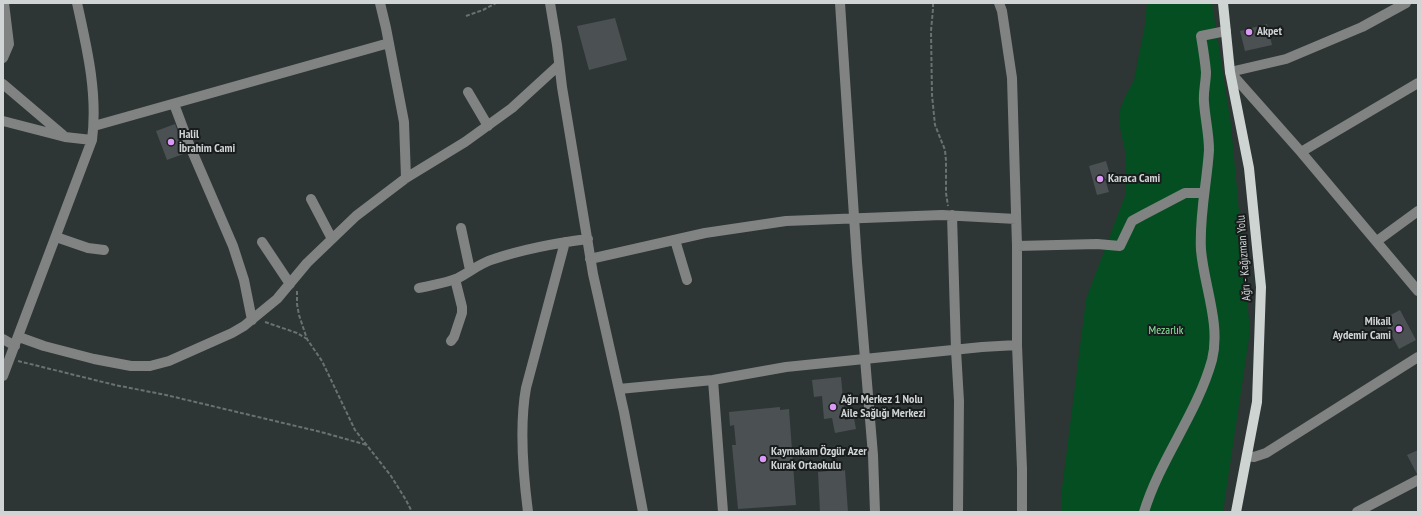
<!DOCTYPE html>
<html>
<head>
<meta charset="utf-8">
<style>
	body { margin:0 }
	#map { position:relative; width:1421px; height:515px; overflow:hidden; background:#2e3535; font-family:"PT Sans Narrow",sans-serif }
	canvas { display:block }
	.frame { position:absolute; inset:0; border:4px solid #d0d4d4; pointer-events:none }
</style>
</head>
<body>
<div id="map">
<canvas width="1421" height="515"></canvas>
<div class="frame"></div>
</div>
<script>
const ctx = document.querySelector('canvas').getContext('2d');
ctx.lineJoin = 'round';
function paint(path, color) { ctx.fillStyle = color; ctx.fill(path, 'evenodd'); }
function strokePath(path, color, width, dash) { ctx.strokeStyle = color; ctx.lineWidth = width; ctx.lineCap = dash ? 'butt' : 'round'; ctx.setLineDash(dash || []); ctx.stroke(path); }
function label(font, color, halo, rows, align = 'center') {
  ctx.font = font + ' "PT Sans Narrow",sans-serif'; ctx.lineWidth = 4; ctx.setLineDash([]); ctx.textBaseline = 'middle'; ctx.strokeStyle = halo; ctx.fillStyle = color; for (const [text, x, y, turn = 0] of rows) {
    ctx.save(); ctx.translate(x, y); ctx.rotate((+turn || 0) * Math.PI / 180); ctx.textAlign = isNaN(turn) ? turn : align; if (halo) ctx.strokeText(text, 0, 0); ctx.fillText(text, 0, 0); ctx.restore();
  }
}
const green = new Path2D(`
	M1147,3H1212L1231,125L1250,331L1223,512H1061L1062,488L1086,299L1126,193L1125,151L1119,123L1120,110L1124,99L1134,80L1145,24Z`);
const building = new Path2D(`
	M615,18L627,60L589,70L577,26Z
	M1267,24L1272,45L1245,51L1240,31Z
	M175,124L186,153L167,160L156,131Z
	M1106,161L1111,178L1105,179L1109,192L1097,195L1089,166Z
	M1400,310L1416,340L1399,349L1383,319Z
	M841,377L845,420L854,418L856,429L835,433L832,418L824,419L822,396L814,397L812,380Z
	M780,407V410L789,409L796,505L738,509L732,445H736L734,425L730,426L729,412Z
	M1418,450V474H1417L1407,455Z
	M842,465L843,471L845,470L848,512H820L818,472L828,471L827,467Z`);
const path = new Path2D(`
	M933,3V9L931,31L932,95L935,125L945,150L946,161V193L948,206
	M466,16L483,10L496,3
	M297,291V304L299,315L307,339L322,361L355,430L391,476L406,500L412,512
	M265,322L297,333L307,339
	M18,361L115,385L166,395L321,432L367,445`);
const minor = new Path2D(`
	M380,3L386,28L404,122L406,178
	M550,3L557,45L562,87L593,274L624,412L643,512
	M840,3L857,262L873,455L875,512
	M999,3L1002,11L1012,78L1017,246V345L1022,469V512
	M1406,3L1362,27L1286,59L1230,72L1301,152L1418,291
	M3,58L9,44L4,3
	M3,84L63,135
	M468,92L488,126
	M174,104L189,144L233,246L244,280L252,320
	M3,121L65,137L92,140
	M94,126L389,43
	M1301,152L1418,83
	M311,199L332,239
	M952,215L956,350L959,401L958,512
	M461,228L470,270
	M56,237L88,248L104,250
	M675,240L687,280
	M1377,241L1418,211
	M262,242L290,284
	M1017,246L1097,244L1120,246L1132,221L1143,215L1185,193H1204
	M590,259L705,233L786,221L942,215L1016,219
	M419,288C432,285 446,283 458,278C470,272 480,263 494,259C524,249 556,243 588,239
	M19,337L44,346L94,359L131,366H150L169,361L232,333L244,326L277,299L307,263L356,216L406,178L465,142L512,108L559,65
	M3,339L15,346
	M451,341L454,337L462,313V307L455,279
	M3,376L92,140C98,94 87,48 77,3
	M713,380L723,512
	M619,389L713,380L786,367L982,347L1017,345
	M1247,456L1254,457L1266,453L1418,357
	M528,512C523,473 519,427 526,388L565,242
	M1144,512C1160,459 1197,414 1212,360C1221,324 1204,286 1201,250C1199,216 1207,183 1209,150C1209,134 1205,118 1204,102C1203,92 1206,82 1206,72C1205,60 1203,48 1201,36L1226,31
	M1357,512L1418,480`);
const major = new Path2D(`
	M1223,3L1230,72L1249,168L1261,287L1257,402L1236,512`);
const markers = [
	[1249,32,4,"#db99f5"],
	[171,142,4,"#db99f5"],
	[1100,179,4,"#db99f5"],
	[1399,329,4,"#db99f5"],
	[833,407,4,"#db99f5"],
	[763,459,4,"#db99f5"]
];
const poiNames = [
	["Akpet",1257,32],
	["Halil",179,135],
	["İbrahim Cami",179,149],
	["Karaca Cami",1108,179],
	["Mikail",1391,322,"right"],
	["Aydemir Cami",1391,336,"right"],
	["Ağrı Merkez 1 Nolu",841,400],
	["Aile Sağlığı Merkezi",841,414],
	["Kaymakam Özgür Azer",771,452],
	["Kurak Ortaokulu",771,466]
];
const streetNames = [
	["Ağrı - Kağızman Yolu",1244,258,-94]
];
const parkNames = [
	["Mezarlık",1166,331]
];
paint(green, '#054e22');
paint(building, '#4b5153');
strokePath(path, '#6b7171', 2, [4, 2]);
strokePath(minor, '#808382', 10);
strokePath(major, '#cdd4d2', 10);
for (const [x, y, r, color] of markers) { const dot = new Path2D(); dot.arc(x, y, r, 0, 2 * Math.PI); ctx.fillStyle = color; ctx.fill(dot); strokePath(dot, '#191c1c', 1.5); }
label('bold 12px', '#d0d4d4', '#191c1c', poiNames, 'left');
label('12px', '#d0d4d4', '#191c1c', streetNames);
label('12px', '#89e99f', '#191c1c', parkNames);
</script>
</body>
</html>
